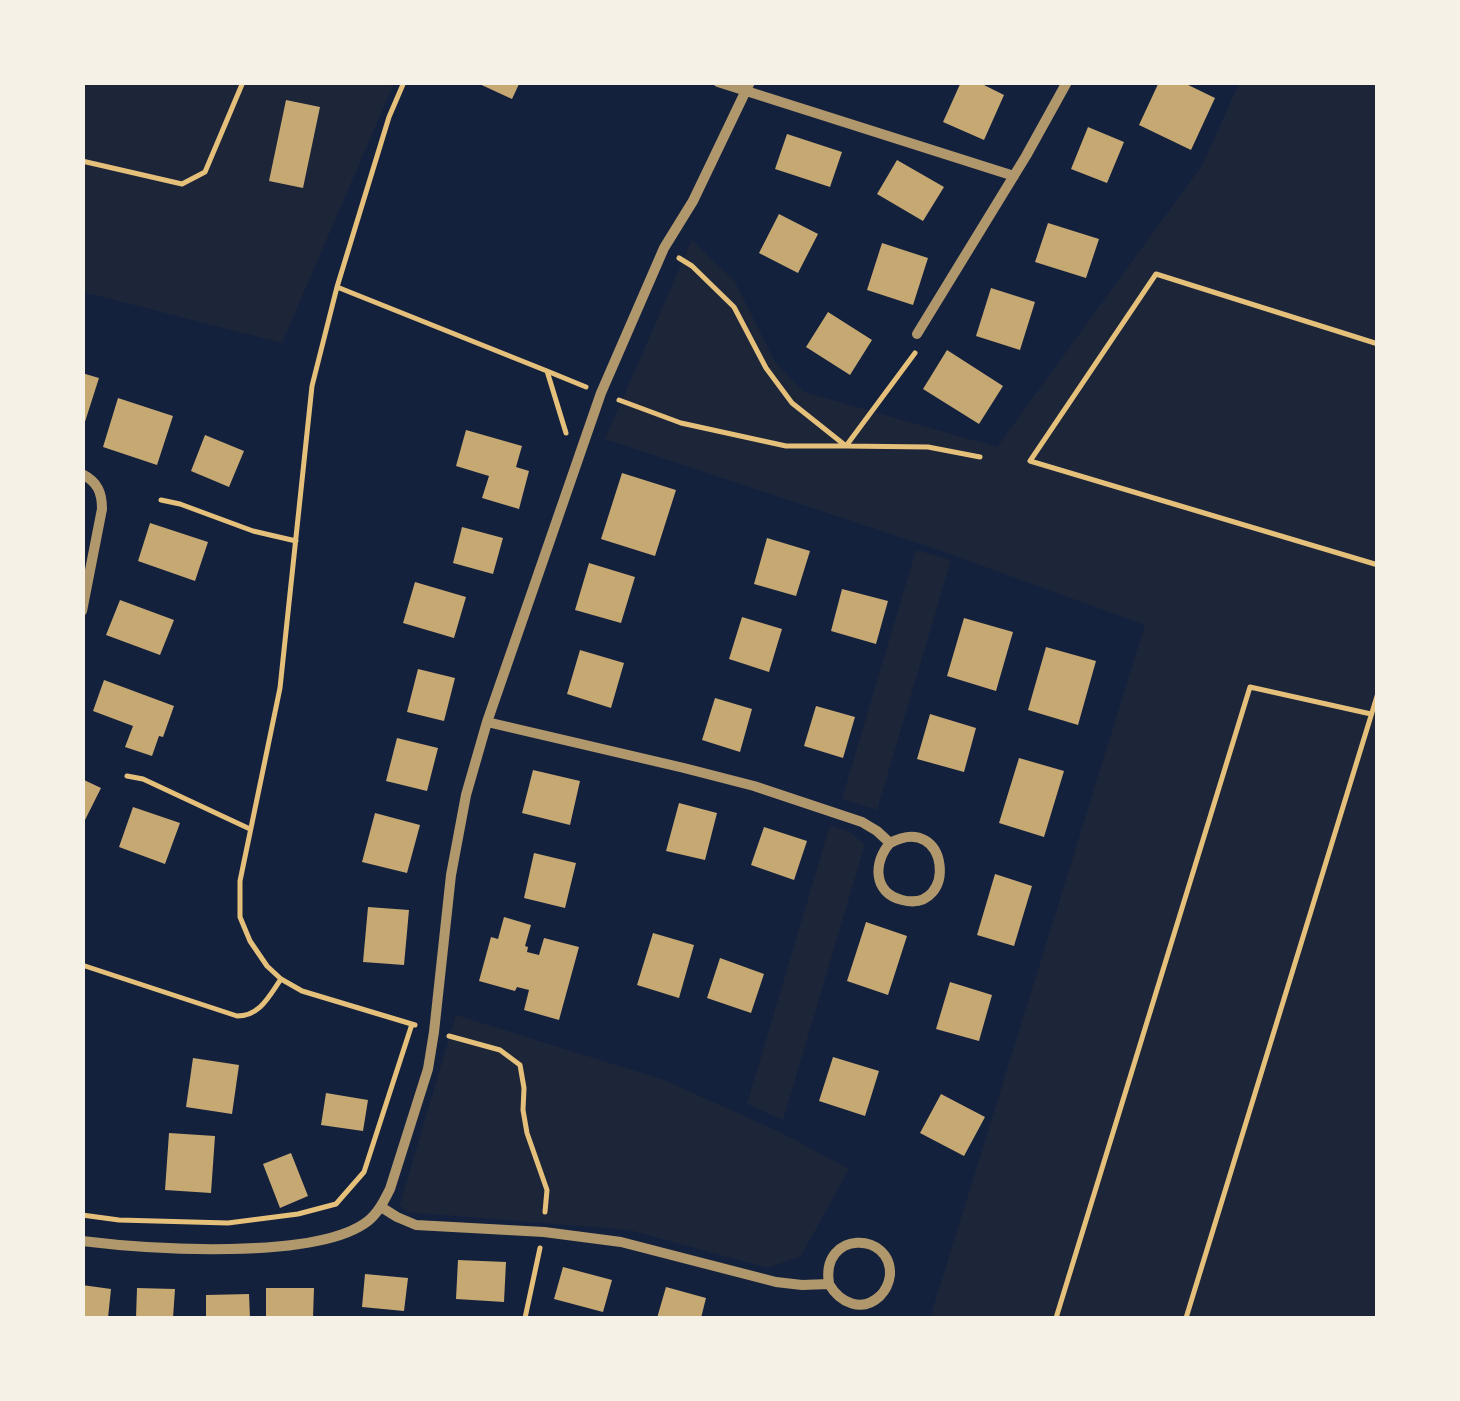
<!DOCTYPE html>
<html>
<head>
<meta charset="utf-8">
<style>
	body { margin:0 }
	#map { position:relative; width:1460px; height:1401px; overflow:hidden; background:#14213d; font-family:"Roboto Condensed",sans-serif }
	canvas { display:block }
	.frame { position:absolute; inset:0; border:85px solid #f6f1e7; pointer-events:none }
</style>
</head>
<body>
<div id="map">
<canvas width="1460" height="1401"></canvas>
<div class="frame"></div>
</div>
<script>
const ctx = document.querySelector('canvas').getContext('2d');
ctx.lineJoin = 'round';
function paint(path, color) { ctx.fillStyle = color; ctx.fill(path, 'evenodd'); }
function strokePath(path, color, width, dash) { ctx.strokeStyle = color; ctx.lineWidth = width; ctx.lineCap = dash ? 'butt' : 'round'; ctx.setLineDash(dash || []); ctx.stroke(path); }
const green = new Path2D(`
	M82,83H394L282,343L83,292Z
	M1239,83H1377V1318H930L1145,625L936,549L605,439L692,240L735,282L775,362L804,392L997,447L1203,164Z
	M916,550L951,560L877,810L842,799Z
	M830,825L851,833L865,844L783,1120L747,1104Z
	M456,1015L664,1080L782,1133L849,1169L801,1256L768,1268L629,1230L406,1212L400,1204Z`);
const building = new Path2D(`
	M475,82H520L512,99Z
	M961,82H978L1004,95L984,140L943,122Z
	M1159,82H1182L1215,98L1191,150L1139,125Z
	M286,100L320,107L303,188L269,181Z
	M1088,127L1124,142L1107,183L1071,169Z
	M787,134L842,152L830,187L775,169Z
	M897,160L944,187L923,221L877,194Z
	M779,214L818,234L798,273L759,253Z
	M1048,223L1099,239L1086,278L1035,262Z
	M882,243L928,258L913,305L867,290Z
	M991,288L1035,302L1020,350L976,336Z
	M828,312L872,340L850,375L806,347Z
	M947,350L1003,386L979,424L923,389Z
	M82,373L99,378L83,428H82Z
	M118,398L173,416L157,465L103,447Z
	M466,430L522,446L516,467L529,471L519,509L482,498L489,476L456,466Z
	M205,435L244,451L229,487L191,471Z
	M622,473L676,490L655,556L601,539Z
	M150,523L208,542L195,581L138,561Z
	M462,527L503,538L493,574L453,563Z
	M767,538L810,551L796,596L754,584Z
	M589,563L635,577L621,623L575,610Z
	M415,582L466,597L454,638L403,623Z
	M842,589L888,601L876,644L831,631Z
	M120,600L174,620L160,655L106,635Z
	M742,617L782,629L769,672L729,659Z
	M964,618L1013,632L996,691L947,676Z
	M1046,647L1096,661L1078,725L1028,710Z
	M580,650L624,663L611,708L567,694Z
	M418,669L455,678L444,721L407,712Z
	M104,680L174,706L163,737L159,736L152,756L125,747L133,726L93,711Z
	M715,698L752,709L740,752L702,740Z
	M816,706L855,717L843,758L804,746Z
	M930,714L976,728L964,772L917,759Z
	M397,738L438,748L427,791L386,781Z
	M1019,758L1064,771L1044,837L999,823Z
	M533,770L580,781L570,825L522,813Z
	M82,779L101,788L82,826Z
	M679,803L717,813L705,860L666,851Z
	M133,807L180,823L165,864L119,847Z
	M375,813L420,825L407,873L362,862Z
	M764,827L807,841L794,880L751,865Z
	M534,853L576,863L565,908L524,898Z
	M995,874L1032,886L1014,946L977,935Z
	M368,907L409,910L404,965L363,962Z
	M504,917L531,925L525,946L528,947L527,952L539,955L544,938L579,947L559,1020L524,1010L529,990L517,987L515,991L479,981L491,937L498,939Z
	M866,922L907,936L888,995L847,981Z
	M653,933L694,945L679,998L637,985Z
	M720,958L764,974L751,1013L707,998Z
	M950,982L992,995L979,1041L936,1029Z
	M833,1057L879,1071L865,1116L819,1101Z
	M193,1058L239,1065L232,1114L186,1107Z
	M326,1093L368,1100L363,1131L321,1125Z
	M941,1094L985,1117L964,1156L920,1133Z
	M169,1133L215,1136L211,1193L165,1190Z
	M291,1153L308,1196L280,1208L263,1164Z
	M458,1260L506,1262L504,1302L456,1299Z
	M563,1267L612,1280L603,1312L554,1299Z
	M365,1274L408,1278L404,1311L362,1307Z
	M82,1285L111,1289L108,1318H82Z
	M666,1287L706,1298L701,1318H657Z
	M137,1288L175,1289L173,1318H136Z
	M266,1288H314L313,1318H266Z
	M249,1294L250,1318H206V1295Z`);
const path = new Path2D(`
	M404,82L389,117L337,287L312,386L280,688L240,881V917L250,941L267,966L281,979L302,991L415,1025
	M82,161L182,184L205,172L243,82
	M679,258L692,266L734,307L766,368L792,403L846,446L928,447L980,457
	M337,287L547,371L566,433
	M1378,344L1156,274L1030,461L1378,565
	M547,371L586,387
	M619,400L681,423L786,446H846L915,353
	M161,500L180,504L253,531L296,541
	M127,776L143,779L250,829
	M82,965L237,1016C260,1016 269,996 281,979
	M449,1036L500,1050L520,1065L524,1088L523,1110L527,1133L547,1190L545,1212
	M82,1215L119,1220L228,1223L298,1214L336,1204L364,1172L412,1024
	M525,1318L540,1248
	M1056,1318L1250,687L1371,714
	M1186,1318L1378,693`);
const minor = new Path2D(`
	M718,82L1014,176
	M917,334L1026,156L1067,82
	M82,474C98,482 102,493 102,509L82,611
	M487,722L684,768L754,786L862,822L877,831L890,843C873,862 873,893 902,900C958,914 950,811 890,843
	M381,1207L397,1217L416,1225L544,1232L621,1242L776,1282L802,1285L829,1284C840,1303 862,1313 880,1296C886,1290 889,1283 890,1275C892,1231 820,1230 829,1284
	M82,1241C147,1249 317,1261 368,1221C378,1213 384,1201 390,1189L428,1069L434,1032L451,875L466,795L487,722L601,393L664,248L693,201L750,82`);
paint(green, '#1d2539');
paint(building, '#c6a872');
strokePath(path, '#e5c07b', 5);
strokePath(minor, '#b1986c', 10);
</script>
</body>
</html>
